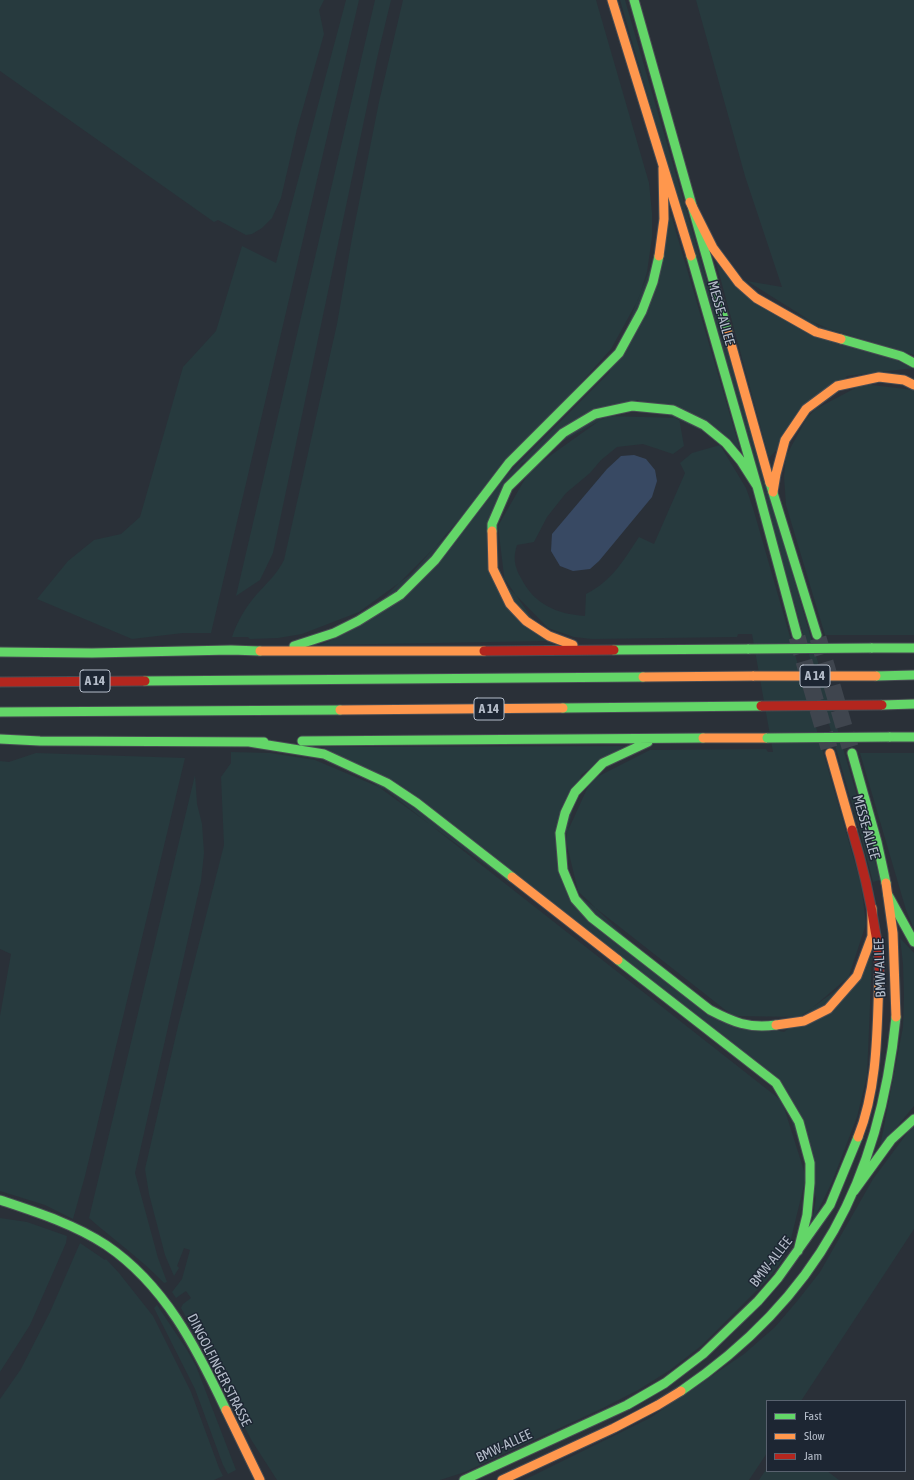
<!DOCTYPE html>
<html>
<head>
<meta charset="utf-8">
<style>
	body { margin:0 }
	#map { position:relative; width:914px; height:1480px; overflow:hidden; background:#2a3038; font-family:"Asap Condensed",sans-serif }
	canvas { display:block }
	.legend { position:absolute; left:766px; top:1400px; width:140px; height:72px; box-sizing:border-box; background:#1d2633; border:1px solid #59626f; margin:0; padding:5px 7px; list-style:none; font-size:12px; color:#b4bcc9 }
	.legend li { display:flex; align-items:center; gap:8px; height:20px }
	.legend b { width:20px; border:1px solid #59626f }
</style>
</head>
<body>
<div id="map">
<canvas width="914" height="1480"></canvas>
<ul class="legend">
<li><b style="height:5px;background:#63d668"></b>Fast</li>
<li><b style="height:5px;background:#ff974d"></b>Slow</li>
<li><b style="height:5px;background:#b3261e"></b>Jam</li>
</ul>
</div>
<script>
const ctx = document.querySelector('canvas').getContext('2d');
ctx.lineJoin = 'round';
function paint(path, color) { ctx.fillStyle = color; ctx.fill(path, 'evenodd'); }
function strokePath(path, color, width, dash) { ctx.strokeStyle = color; ctx.lineWidth = width; ctx.lineCap = dash ? 'butt' : 'round'; ctx.setLineDash(dash || []); ctx.stroke(path); }
function label(font, color, halo, rows, align = 'center') {
  ctx.font = font + ' "Asap Condensed",sans-serif'; ctx.lineWidth = 3; ctx.setLineDash([]); ctx.textBaseline = 'middle'; ctx.strokeStyle = halo; ctx.fillStyle = color; for (const [text, x, y, turn = 0] of rows) {
    ctx.save(); ctx.translate(x, y); ctx.rotate((+turn || 0) * Math.PI / 180); ctx.textAlign = isNaN(turn) ? turn : align; if (halo) ctx.strokeText(text, 0, 0); ctx.fillText(text, 0, 0); ctx.restore();
  }
}
const green = new Path2D(`
	M0,0H324L319,10L324,34L297,129L281,198L272,218L262,228L252,234L246,235L218,220L214,222L0,71Z
	M346,0H359L211,633H183L132,639L37,599L68,561L94,540L121,534L140,517L183,367L216,331L242,246L276,263Z
	M375,0H391L378,54L273,553L260,580L236,596Z
	M403,0H596L649,183L652,213V237L647,272L638,300L611,349L410,575L359,612L302,634L278,638L250,639L248,637H232C237,622 246,606 257,594C267,583 277,574 284,560L337,324L352,238L379,102Z
	M620,0H625L864,820L880,880L873,882L857,821Z
	M696,0H914V355L819,326L747,281L782,287L745,176Z
	M671,215L740,449L637,400L521,464L487,554L548,641L321,645L352,630L609,373Z
	M716,262L737,287L914,368L847,376L769,458Z
	M863,384L914,390V635H825L786,505L784,476L786,456L810,412Z
	M606,416L679,418L684,446L673,454L643,444L617,447L601,460L590,473L566,493L547,517L534,542L517,545C513,557 514,566 521,578C534,604 556,614 585,616L586,594C612,581 623,561 639,537L654,544L685,473L680,463L692,453L720,445L746,488L753,508L861,884L866,924L847,982L800,1017L733,1016L579,895L565,837L591,780L650,750L766,749L768,752H773L752,634H738L737,637L592,639L574,637L548,628L505,584L498,526L530,470Z
	M624,746L581,775L558,872L706,1014L784,1032L872,957L867,1076L857,1117L832,1182L812,1223L816,1198L778,1079L324,747Z
	M231,752L270,753L315,760L386,790L782,1101L806,1177L789,1247L779,1265L767,1280L701,1346L670,1370L638,1390L603,1408L465,1472L440,1480H277L252,1441L181,1308L183,1304L191,1298L186,1291L176,1298L172,1292L182,1279L190,1250L184,1248L177,1266L179,1268L174,1276L165,1255L149,1194L145,1169L178,1026L224,845L221,777L231,763Z
	M36,753L185,758L85,1176L73,1219L45,1205L0,1191V1016L11,954L0,949V761L9,762Z
	M860,753H914V929L906,910Z
	M195,775L197,804L202,824L204,853L201,881L135,1173L158,1258L167,1282L164,1283C141,1259 114,1240 89,1218Z
	M900,938L914,953V1106L880,1147L903,1027L904,996L903,964Z
	M914,1124V1229L801,1401H767V1453L749,1480H524L650,1418L744,1354L775,1327L798,1300L820,1272L873,1179Z
	M0,1218L27,1222L67,1236L66,1243L30,1325L0,1372Z
	M80,1243L105,1260L106,1259L119,1273L153,1316L191,1392L219,1468L223,1476L214,1480H0V1399L21,1369L50,1312Z
	M157,1305L187,1350L196,1366L236,1470L228,1474L223,1465L195,1389L154,1308Z
	M767,1468V1471H827L839,1480H759Z`);
const water = new Path2D(`
	M634,455L646,459L655,470L657,481L652,497L599,561L590,569L573,571L560,566L551,551L552,534L607,469L621,456Z`);
const secondaryTunnel = new Path2D(`
	M797,637L829,748
	M818,638L850,747`);
const fast = new Path2D(`
	M634,0L728,333
	M691,256L757,486L797,635
	M841,339L901,356L914,363
	M770,483L817,635
	M492,531V524L508,487L563,433L595,414L632,406L673,410L704,425L726,443L741,461L757,486
	M294,646L334,633L358,621L400,595L435,560L509,463L619,353L642,311L653,282L659,256
	M871,648H914
	M614,650L749,649
	M0,652L92,653L231,650L260,651
	M876,676L914,675
	M145,681L643,677
	M882,705L914,704
	M563,708L761,706
	M0,712L340,710
	M889,737H914
	M0,739L40,741L264,742
	M302,741L703,738
	M249,742L324,754L387,783L417,803L512,877
	M648,742L603,763L575,792L565,813L560,833L563,870L575,899L592,918L710,1010C733,1022 749,1029 776,1025
	M852,753L877,842L886,883
	M888,895L914,942
	M618,960L776,1083L799,1122L810,1163V1183L807,1215L798,1251
	M854,1191L891,1140L914,1119
	M0,1200C36,1212 74,1224 106,1245C165,1285 196,1347 226,1410
	M681,1391C818,1298 880,1180 896,1017
	M464,1480L627,1405L665,1383L703,1354L758,1301L778,1278L830,1205L858,1137`);
const slow = new Path2D(`
	M612,0L691,256
	M690,202L713,248L739,283L756,298L816,332L841,339
	M659,256L664,219L663,168
	M728,333L770,483
	M773,492L776,474L785,440L806,409L837,386L879,377L904,380L914,385
	M492,531L493,569L510,604L526,621L549,636L573,645
	M260,651H484
	M643,677L754,676
	M340,710L563,708
	M703,738H767
	M830,753L852,830
	M512,877L618,960
	M886,883L893,933L896,1017
	M776,1025L804,1021L828,1009L857,976L872,936V908
	M858,1137C878,1087 877,1029 879,976
	M226,1410L260,1480
	M502,1480L614,1428L658,1405L681,1391`);
const jam = new Path2D(`
	M484,651L614,650
	M0,682L145,681
	M852,830C862,863 870,896 875,930C878,945 880,960 879,976`);
const fastBridge = new Path2D(`
	M749,649L871,648
	M767,738L889,737`);
const slowBridge = new Path2D(`
	M754,676H876`);
const jamBridge = new Path2D(`
	M761,706L882,705`);
const shields = [
	[815,676,30],
	[95,681,30],
	[489,709,30]
];
const shieldNames = [
	["A 14",815,676],
	["A 14",95,681],
	["A 14",489,709]
];
const streetNames = [
	["MESSE-ALLEE",721,313,74],
	["MESSE-ALLEE",866,827,74],
	["BMW-ALLEE",880,968,-92],
	["BMW-ALLEE",771,1262,-52],
	["DINGOLFINGER STRASSE",219,1370,63],
	["BMW-ALLEE",504,1446,-25]
];
paint(green, '#273a3e');
paint(water, '#384963');
strokePath(secondaryTunnel, '#3f454e', 17, [17, 8]);
strokePath(fast, '#484c53', 11);
strokePath(slow, '#484c53', 11);
strokePath(jam, '#484c53', 11);
strokePath(fast, '#63d668', 9);
strokePath(slow, '#ff974d', 9);
strokePath(jam, '#b3261e', 9);
strokePath(fastBridge, '#474c53', 11, []);
strokePath(slowBridge, '#474c53', 11, []);
strokePath(jamBridge, '#474c53', 11, []);
strokePath(fastBridge, '#63d668', 9);
strokePath(slowBridge, '#ff974d', 9);
strokePath(jamBridge, '#b3261e', 9);
for (const [x, y, w] of shields) { const box = new Path2D(); box.roundRect(x - w / 2, y - 11, w, 22, 3); ctx.fillStyle = '#1d2633'; ctx.fill(box); strokePath(box, '#b4bcc9', 1); }
label('bold 13px', '#b4bcc9', null, shieldNames);
label('14px', '#b4bcc9', '#1d2633', streetNames);
</script>
</body>
</html>
